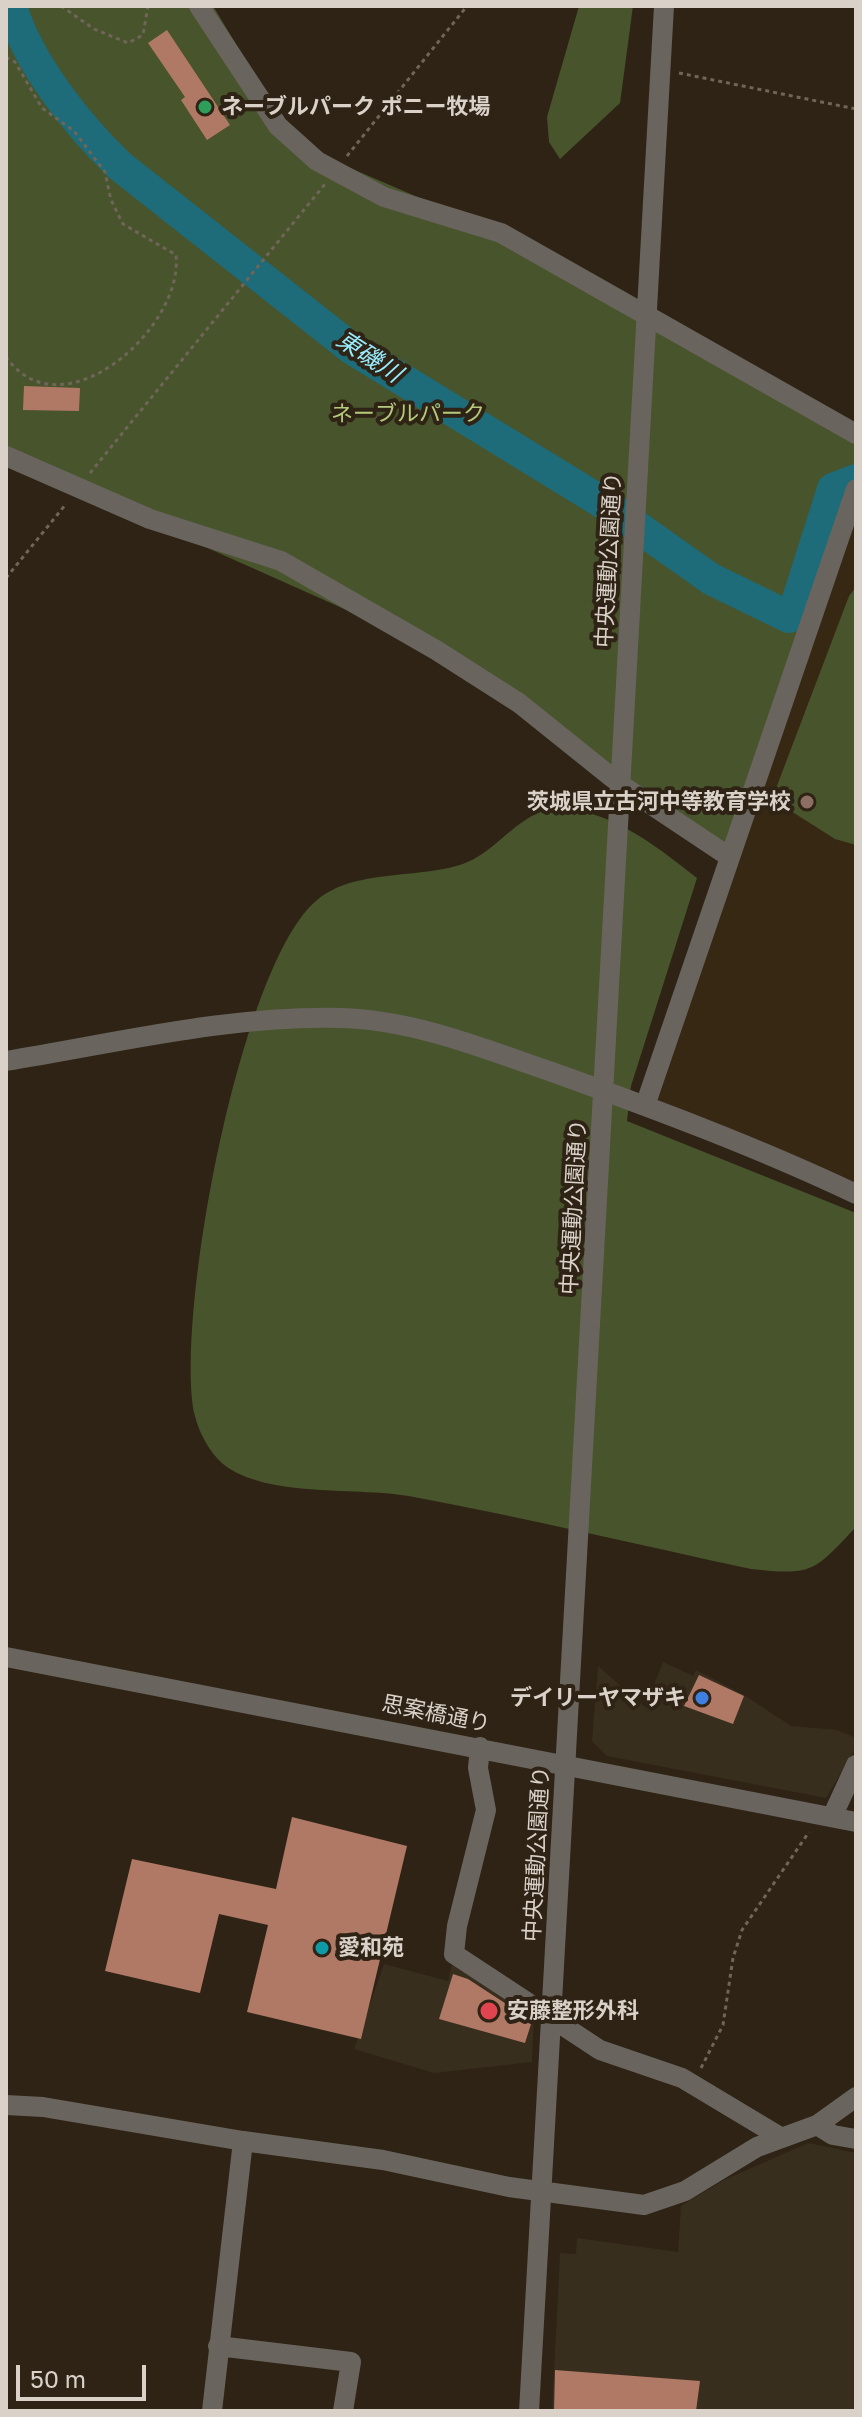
<!DOCTYPE html>
<html>
<head>
<meta charset="utf-8">
<style>
	body { margin:0 }
	#map { position:relative; width:862px; height:2417px; overflow:hidden; background:#2e2315; font-family:"Golos Text",sans-serif }
	canvas { display:block }
	.frame { position:absolute; inset:0; border:8px solid #dad2c9; pointer-events:none }
	.scale { position:absolute; left:16px; top:2365px; width:130px; height:36px; box-sizing:border-box; border:4px solid #dad2c9; border-top:0; padding-left:10px; font-size:24px; line-height:28px; white-space:nowrap; color:#dad2c9; -webkit-text-stroke:6px #2e2315; paint-order:stroke }
</style>
</head>
<body>
<div id="map">
<canvas width="862" height="2417"></canvas>
<div class="frame"></div>
<div class="scale">50 m</div>
</div>
<script>
const ctx = document.querySelector('canvas').getContext('2d');
ctx.lineJoin = 'round';
function paint(path, color) { ctx.fillStyle = color; ctx.fill(path, 'evenodd'); }
function strokePath(path, color, width, dash) { ctx.strokeStyle = color; ctx.lineWidth = width; ctx.lineCap = dash ? 'butt' : 'round'; ctx.setLineDash(dash || []); ctx.stroke(path); }
function label(font, color, halo, rows, align = 'center') {
  ctx.font = font + ' "Golos Text","Noto Sans JP",sans-serif'; ctx.lineWidth = 8; ctx.setLineDash([]); ctx.textBaseline = 'middle'; ctx.strokeStyle = halo; ctx.fillStyle = color; for (const [text, x, y, turn = 0] of rows) {
    ctx.save(); ctx.translate(x, y); ctx.rotate((+turn || 0) * Math.PI / 180); ctx.textAlign = isNaN(turn) ? turn : align; if (halo) ctx.strokeText(text, 0, 0); ctx.fillText(text, 0, 0); ctx.restore();
  }
}
const commercial = new Path2D(`
	M663,1662L693,1676L696,1670L744,1695L791,1726L837,1730L856,1738V1747L826,1798L607,1756L592,1741L598,1666L645,1707Z
	M452,1963L534,2012L532,2062L434,2073L354,2049L384,1964L448,1981Z
	M808,2143L856,2153V2411H552L560,2253L576,2254L577,2238L678,2252L681,2206L724,2180Z`);
const built = new Path2D(`
	M856,504V1184L658,1100Z`);
const green = new Path2D(`
	M6,6H213L297,145L501,233L856,434V489L728,856L436,650L6,458Z
	M579,6H633L620,103L560,159L549,142L547,117Z
	M856,587V845L835,839L772,799L849,596Z
	M554,808C612,810 652,843 697,878L631,1086L627,1121L856,1213V1527C814,1571 814,1576 751,1569C639,1545 527,1518 414,1497C359,1486 267,1499 223,1464C210,1453 199,1433 195,1416C174,1320 240,963 317,900C357,866 431,881 472,860C501,845 520,814 554,808Z`);
const river = new Path2D(`
	M11,6C27,62 78,126 120,166L351,348L605,504L711,579L789,617L793,615L833,489L856,480`);
const building = new Path2D(`
	M167,30L230,125L207,140L181,100L185,97L148,43Z
	M24,386L80,388L79,411L23,410Z
	M699,1675L744,1696L733,1724L684,1706Z
	M292,1817L407,1846L361,2039L247,2012L268,1925L219,1914L200,1993L105,1971L132,1859L276,1889Z
	M453,1974L468,1979L514,2009L513,2014L532,2021L525,2043L439,2019Z
	M555,2370L700,2381L696,2411H554Z`);
const path = new Path2D(`
	M61,6L94,29L128,43L143,35L148,6
	M6,57L15,62L42,108L74,131L105,172L111,200L123,224L176,255C184,328 62,436 6,357
	M679,73L856,109
	M347,156L467,6
	M90,473L325,184
	M6,578L66,504
	M701,2068L723,2025L733,1958L742,1930L809,1832`);
const minor = new Path2D(`
	M199,6L278,126L317,161L384,197L501,233L856,434
	M6,456L150,519L281,561L436,650L519,703L620,784L728,856
	M6,1061C117,1043 229,1015 342,1018C414,1020 485,1049 552,1072C655,1109 757,1147 856,1194
	M646,1103L856,489
	M6,1657L856,1822
	M480,1747L478,1768L486,1810L457,1926L454,1954L600,2050L682,2078L782,2138
	M832,1817L856,1765
	M6,2105L43,2107L243,2141L383,2160L509,2187L644,2205L685,2191L757,2147L817,2125L856,2097
	M817,2125L833,2135L856,2139
	M218,2346L351,2362L343,2411
	M212,2411L243,2141
	M529,2411L664,6`);
const markers = [
	[205,107,8,"#2e9e5b"],
	[807,802,8,"#8d6e63"],
	[702,1698,8,"#3f7fe0"],
	[322,1948,8,"#0f9aa8"],
	[489,2011,10,"#e0444e"]
];
const poiNames = [
	["ネーブルパーク ポニー牧場",221,107],
	["茨城県立古河中等教育学校",791,802,"right"],
	["デイリーヤマザキ",686,1698,"right"],
	["愛和苑",338,1948],
	["安藤整形外科",507,2011]
];
const parkNames = [
	["ネーブルパーク",408,414]
];
const streetNames = [
	["中央運動公園通り",609,560,-87],
	["中央運動公園通り",574,1207,-87],
	["思案橋通り",436,1714,11],
	["中央運動公園通り",537,1854,-87]
];
const waterNames = [
	["東磯川",369,357,33]
];
paint(commercial, '#382e1e');
paint(built, '#372814');
paint(green, '#48542c');
strokePath(river, '#1e6b79', 32);
paint(building, '#b07965');
strokePath(path, '#6f6559', 3, [4, 4]);
strokePath(minor, '#69645d', 20);
for (const [x, y, r, color] of markers) { const dot = new Path2D(); dot.arc(x, y, r, 0, 2 * Math.PI); ctx.fillStyle = color; ctx.fill(dot); strokePath(dot, '#2e2315', 3); }
label('bold 22px', '#dad2c9', '#2e2315', poiNames, 'left');
label('22px', '#b3ca7c', '#2e2315', parkNames);
label('22px', '#dad2c9', '#2e2315', streetNames);
label('italic 24px', '#98ebfd', '#2e2315', waterNames);
</script>
</body>
</html>
